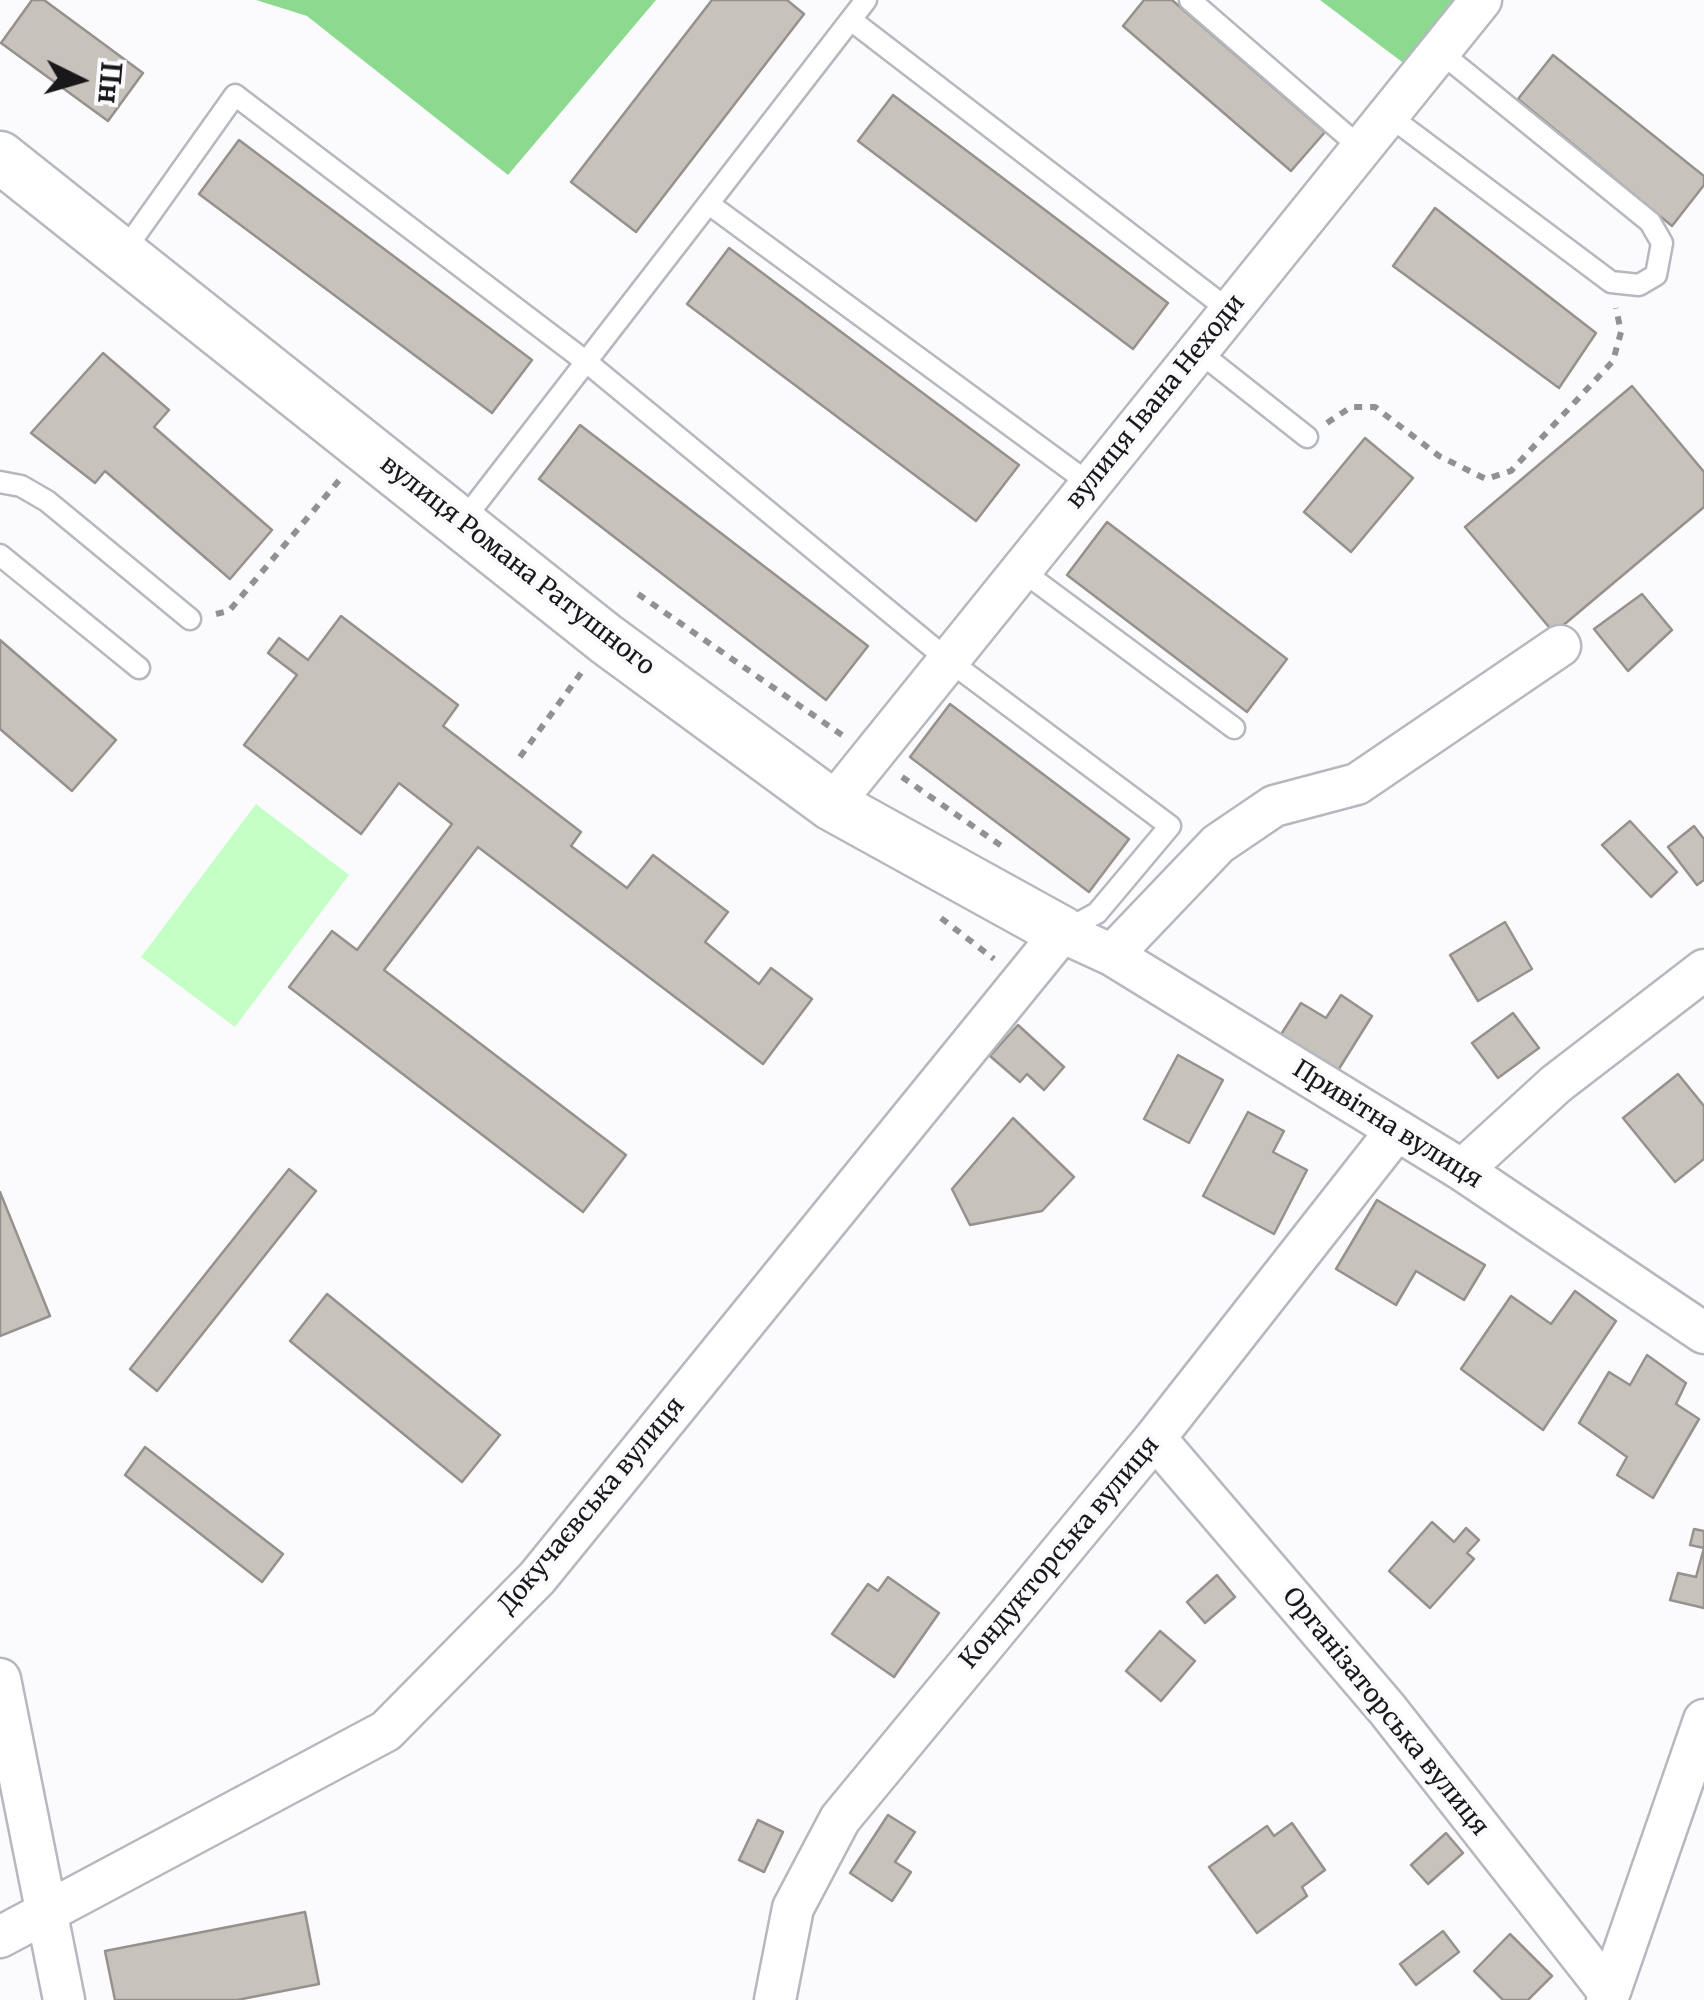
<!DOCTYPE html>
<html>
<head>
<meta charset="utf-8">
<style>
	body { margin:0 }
	#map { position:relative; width:1704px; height:2000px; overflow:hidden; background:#fbfbfe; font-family:Merriweather,serif }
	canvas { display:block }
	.north { position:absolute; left:30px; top:30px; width:100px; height:100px; -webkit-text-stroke:8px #fbfbfe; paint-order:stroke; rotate:95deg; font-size:28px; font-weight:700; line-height:40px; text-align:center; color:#18181b }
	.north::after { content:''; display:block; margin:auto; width:35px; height:45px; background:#18181b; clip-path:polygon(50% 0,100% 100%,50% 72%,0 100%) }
</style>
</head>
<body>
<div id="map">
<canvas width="1704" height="2000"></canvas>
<div class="north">Пн</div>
</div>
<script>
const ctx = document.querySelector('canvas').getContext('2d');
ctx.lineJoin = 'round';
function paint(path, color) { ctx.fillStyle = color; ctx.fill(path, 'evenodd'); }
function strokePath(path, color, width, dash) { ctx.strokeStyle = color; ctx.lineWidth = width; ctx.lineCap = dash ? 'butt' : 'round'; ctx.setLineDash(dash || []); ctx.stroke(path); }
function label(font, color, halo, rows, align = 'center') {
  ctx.font = font + ' Merriweather,serif'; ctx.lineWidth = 8; ctx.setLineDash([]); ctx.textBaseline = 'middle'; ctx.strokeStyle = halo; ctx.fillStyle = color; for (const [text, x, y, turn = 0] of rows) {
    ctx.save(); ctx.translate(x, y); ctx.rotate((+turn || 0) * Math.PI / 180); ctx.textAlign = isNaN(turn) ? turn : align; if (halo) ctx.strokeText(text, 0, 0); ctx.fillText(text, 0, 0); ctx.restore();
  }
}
const green = new Path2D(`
	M256,804L349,875L235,1027L141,957Z`);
const forest = new Path2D(`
	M256,0H656L508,175L307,16Z
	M1320,0H1463L1410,68Z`);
const building = new Path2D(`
	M32,0H44L143,73L108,121L1,43Z
	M712,0H787L804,14L636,232L571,182Z
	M1144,0H1172L1325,132L1291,171L1123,26Z
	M1553,55L1704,176V185L1672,226L1518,99Z
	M893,95L1168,303L1133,349L858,141Z
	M239,140L532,360L492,413L199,194Z
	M1435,208L1596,333L1559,388L1393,266Z
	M729,248L1019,465L976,521L687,304Z
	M103,353L169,410L154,427L272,530L230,579L105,471L95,483L31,433Z
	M1632,386L1704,472V507L1554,633L1465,527Z
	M580,425L868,646L826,700L539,479Z
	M1365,438L1413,478L1351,552L1304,512Z
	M1107,522L1287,659L1247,712L1067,575Z
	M1642,594L1672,630L1628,671L1594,629Z
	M341,616L458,705L443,726L581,832L571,846L627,888L653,855L728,912L705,942L759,984L771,968L812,999L763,1064L478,847L384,970L626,1155L583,1212L289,987L332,931L357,950L452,824L399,783L361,834L244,745L297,675L268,653L279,638L308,660Z
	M0,640L116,740L72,791L0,729Z
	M950,704L1129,839L1089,892L910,757Z
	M1630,821L1677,872L1651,897L1602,845Z
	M1694,826L1704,839V880L1697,885L1668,847Z
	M1505,922L1532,969L1478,1001L1450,955Z
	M1341,995L1372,1016L1337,1072L1280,1036L1301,1003L1326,1018Z
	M1513,1013L1539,1048L1498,1078L1472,1043Z
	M1018,1025L1064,1067L1044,1090L1027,1074L1020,1082L990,1056Z
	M1178,1055L1223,1080L1189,1143L1144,1119Z
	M1678,1074L1704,1106V1159L1675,1182L1623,1118Z
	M1248,1112L1284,1131L1273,1152L1307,1170L1274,1234L1203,1196Z
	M1013,1118L1074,1177L1042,1211L970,1225L952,1189Z
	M289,1169L316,1191L157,1391L130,1369Z
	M0,1192L50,1316L0,1336Z
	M1377,1200L1485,1265L1464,1300L1416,1271L1396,1305L1336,1269Z
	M1575,1291L1616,1321L1543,1430L1461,1369L1511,1296L1551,1324Z
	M327,1294L500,1435L462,1482L290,1341Z
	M1647,1355L1686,1383L1676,1404L1699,1419L1653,1498L1617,1475L1627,1457L1579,1423L1609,1372L1630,1385Z
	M145,1447L283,1554L262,1582L125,1475Z
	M1432,1522L1454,1542L1466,1528L1479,1540L1467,1553L1474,1559L1430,1608L1389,1571Z
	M1694,1529L1704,1531V1608L1670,1600L1678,1573L1696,1577L1704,1548L1690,1545Z
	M1217,1575L1235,1597L1205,1623L1187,1602Z
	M888,1577L939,1613L894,1677L832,1634L868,1584L878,1591Z
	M1160,1631L1195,1661L1161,1701L1126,1671Z
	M888,1815L915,1832L895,1862L911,1872L892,1901L850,1873Z
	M758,1820L783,1832L764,1872L739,1860Z
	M1292,1823L1325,1870L1302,1887L1307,1896L1257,1933L1209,1867L1267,1826L1274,1836Z
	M1446,1833L1463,1853L1428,1884L1411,1865Z
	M305,1912L319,1984L237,2000H115L105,1951Z
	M1443,1931L1459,1952L1416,1985L1400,1964Z
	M1510,1934L1552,1976L1528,2000H1503L1474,1971Z`);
const path = new Path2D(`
	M1327,423L1351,407H1375L1439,456L1486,479L1511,471L1613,361L1621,332L1616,308
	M638,594L842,735
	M216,614L229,611L341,478
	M520,757L581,673
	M902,777L1003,847
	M941,918L994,959`);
const service = new Path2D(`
	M1190,0L1361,148
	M851,20L1230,311
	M1388,115L1611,282L1639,285L1656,275L1662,243L1650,222L1439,51
	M709,204L1090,484
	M122,254L235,95L589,364L948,660L1170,826L1097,913L1062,932
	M1198,351L1307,437
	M0,482L21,486L47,501L190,619
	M462,522L866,0
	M0,555L139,668
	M1021,570L1234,728`);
const minor = new Path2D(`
	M832,805L1481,0
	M1112,955L1218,844L1274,806L1357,784L1560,646
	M1462,1170L1556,1084L1704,970
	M1155,1438L1387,1709L1609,1992
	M0,1679L64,2000
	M0,1937L386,1731L537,1578L1062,932L1112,955L1462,1170L1704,1333
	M775,2000L793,1908L840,1819L1155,1438L1396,1131
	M1607,2000L1704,1720`);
const tertiary = new Path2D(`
	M0,157L606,639L832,805L1062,932`);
const streetNames = [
	["вулиця Івана Неходи",1156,402,-51],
	["вулиця Романа Ратушного",517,566,38],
	["Привітна вулиця",1387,1125,32],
	["Докучаєвська вулиця",592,1506,-50],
	["Кондукторська вулиця",1060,1553,-50],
	["Організаторська вулиця",1385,1712,51]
];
paint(green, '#c4ffc5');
paint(forest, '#8cda8f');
paint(building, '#c7c2bc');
strokePath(building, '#96918c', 2.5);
strokePath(service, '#b6b8bf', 25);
strokePath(minor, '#b6b8bf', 45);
strokePath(tertiary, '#b6b8bf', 55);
strokePath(path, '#919194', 6, [8, 8]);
strokePath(service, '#fff', 20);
strokePath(minor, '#fff', 40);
strokePath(tertiary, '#fff', 50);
label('25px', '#18181b', '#fbfbfe', streetNames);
</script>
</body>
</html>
